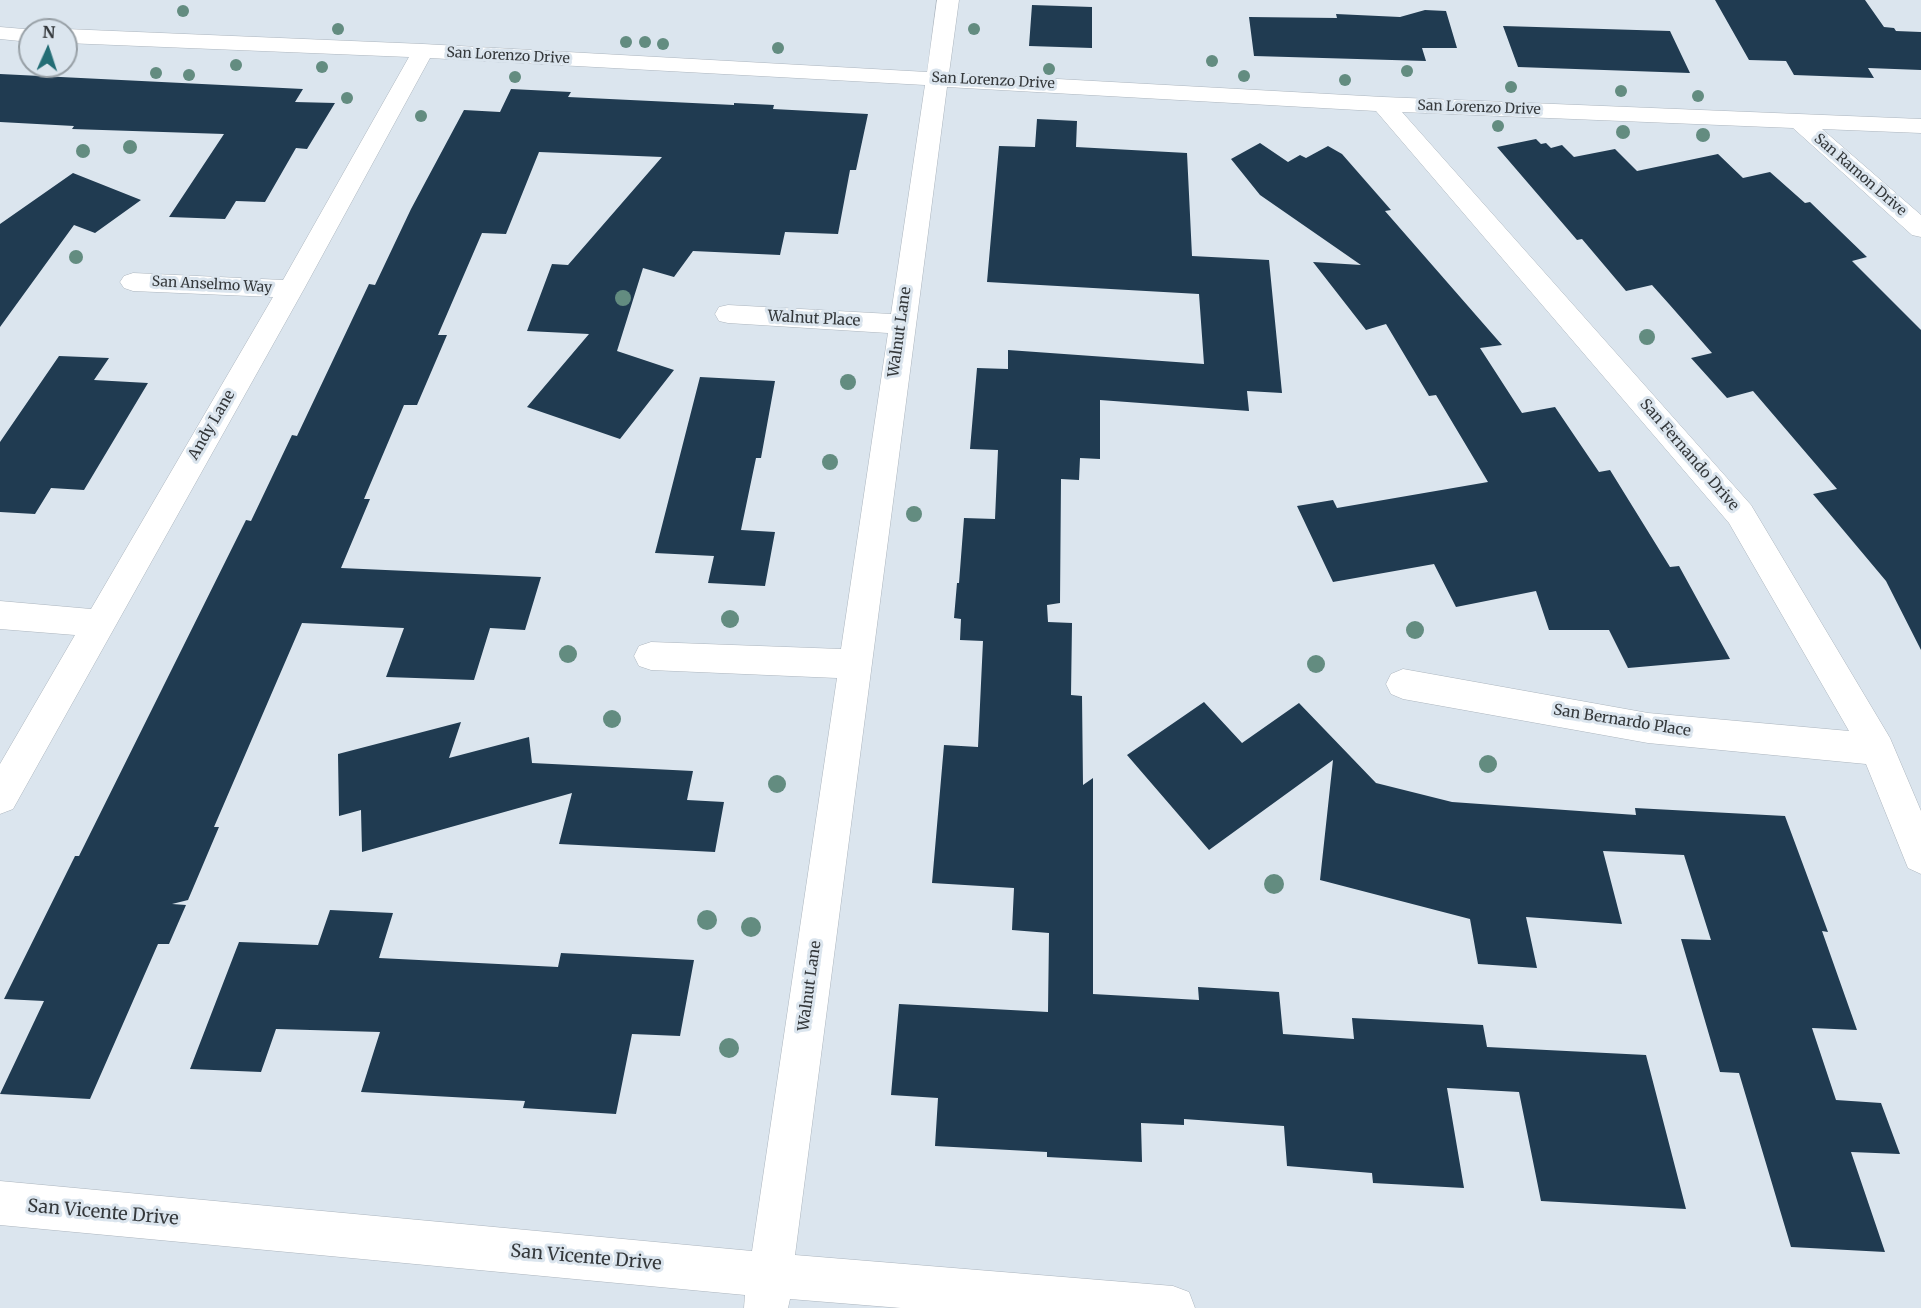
<!DOCTYPE html>
<html>
<head>
<meta charset="utf-8">
<style>
	body { margin:0 }
	#map { position:relative; width:1921px; height:1308px; overflow:hidden; background:#dbe5ee; font-family:Merriweather,serif }
	canvas { display:block }
	.north { position:absolute; left:18px; top:18px; width:60px; height:60px; box-sizing:border-box; background:#dbe5ee; border:2px solid #98a0a6; border-radius:50%; rotate:3deg; font-size:16px; font-weight:700; line-height:24px; text-align:center; color:#34383b }
	.north::after { content:''; display:block; margin:auto; width:21px; height:27px; background:#236d75; clip-path:polygon(50% 0,100% 100%,50% 72%,0 100%) }
</style>
</head>
<body>
<div id="map">
<canvas width="1921" height="1308"></canvas>
<div class="north">N</div>
</div>
<script>
const ctx = document.querySelector('canvas').getContext('2d');
ctx.lineJoin = 'round';
function paint(path, color) { ctx.fillStyle = color; ctx.fill(path, 'evenodd'); }
function strokePath(path, color, width, dash) { ctx.strokeStyle = color; ctx.lineWidth = width; ctx.lineCap = dash ? 'butt' : 'round'; ctx.setLineDash(dash || []); ctx.stroke(path); }
function label(font, color, halo, rows, align = 'center') {
  ctx.font = font + ' Merriweather,serif'; ctx.lineWidth = 6; ctx.setLineDash([]); ctx.textBaseline = 'middle'; ctx.strokeStyle = halo; ctx.fillStyle = color; for (const [text, x, y, turn = 0] of rows) {
    ctx.save(); ctx.translate(x, y); ctx.rotate((+turn || 0) * Math.PI / 180); ctx.textAlign = isNaN(turn) ? turn : align; if (halo) ctx.strokeText(text, 0, 0); ctx.fillText(text, 0, 0); ctx.restore();
  }
}
const building = new Path2D(`
	M1715,0H1865L1884,27L1894,28L1896,31L1921,32V70L1868,68L1874,78L1794,75L1786,61L1749,60Z
	M1032,5L1092,7V48L1029,46Z
	M1425,10L1446,11L1457,48H1422L1426,61L1254,56L1249,17L1337,18L1336,14L1400,17Z
	M1503,26L1670,31L1690,73L1518,67Z
	M0,74L303,89L295,102L335,103L307,149L296,148L265,202L236,201L225,219L169,217L224,134L72,129L74,126L0,122Z
	M511,89L571,92L568,97L734,105V103L774,105L773,109L868,114L856,170H850L838,234L785,232L780,255L693,251L674,277L643,268L617,351L674,370L620,439L527,407L589,334L527,331L552,264L568,265L662,157L539,152L506,234L482,233L438,335H447L417,405H404L364,499H370L341,568L541,577L525,630L490,628L474,680L386,677L404,628L302,623L214,827H219L188,900L172,904L186,905L169,944H158L90,1099L0,1094L44,1001L4,999L75,856H79L246,520L251,521L292,435L297,436L369,284L375,285L411,209L464,110L500,112Z
	M1037,119L1077,121L1076,147L1187,153L1192,256L1269,260L1282,393L1247,391L1249,411L1100,400V459L1080,458L1079,480L1061,479L1060,603L1047,605L1048,622L1072,623L1071,695L1082,696L1083,785L1093,778V994L1199,1000L1198,987L1279,992L1283,1034L1354,1039L1352,1018L1483,1025L1487,1047L1646,1055L1686,1209L1541,1201L1519,1092L1447,1088L1464,1188L1373,1183L1372,1173L1287,1166L1284,1126L1184,1119V1125L1141,1123L1142,1162L1047,1157V1152L935,1146L938,1098L891,1095L899,1004L1048,1012L1049,933L1012,930L1014,888L932,883L944,745L978,747L983,641L960,640L961,619L954,618L957,583H959L964,518L995,519L998,450L970,449L977,368L1008,369V350L1204,364L1199,294L987,282L999,146L1035,147Z
	M1536,139L1541,144L1546,143L1551,148L1562,145L1574,157L1615,149L1637,171L1718,154L1743,178L1770,172L1805,203L1810,202L1867,257L1852,261L1921,330V650L1886,581L1813,494L1837,489L1753,391L1727,398L1691,358L1712,353L1669,304L1652,285L1626,291L1582,239L1577,240L1497,147Z
	M1260,143L1288,162L1300,155L1306,158L1328,146L1342,154L1391,210L1385,211L1502,345L1480,348L1522,413L1555,407L1599,472L1610,470L1670,567L1679,566L1730,659L1628,668L1609,630H1549L1536,591L1456,607L1434,564L1333,582L1297,506L1333,500L1337,508L1488,482L1436,395L1429,396L1386,324L1366,330L1313,262L1361,265L1260,195L1231,159Z
	M73,173L141,200L95,233L74,225L0,327V224Z
	M59,356L109,358L94,380L148,383L84,490L51,488L35,514L0,512V442Z
	M700,377L775,381L761,458H756L741,530L775,532L765,586L708,583L714,556L655,553Z
	M1204,702L1242,743L1299,703L1376,783L1452,802L1636,815L1635,808L1785,816L1828,932L1822,931L1857,1030L1812,1028L1836,1100L1881,1103L1900,1154L1851,1152L1885,1252L1791,1247L1739,1073L1720,1072L1681,939L1711,940L1684,855L1603,851L1622,924L1526,917L1537,968L1478,964L1470,919L1320,880L1333,760L1209,850L1127,755Z
	M461,722L449,758L529,737L532,763L693,771L687,800L724,802L715,852L559,844L572,793L362,852L361,810L339,816L338,754Z
	M330,910L393,913L379,958L558,967L561,953L694,960L680,1036L632,1034L616,1114L523,1108L525,1101L361,1092L380,1032L276,1029L261,1072L190,1069L239,942L318,945Z`);
const minor = new Path2D(`
	M937,0H959L949,73L1383,97L1921,119V133L1822,129L1921,215V237L1912,235L1793,128L1402,112L1751,505L1890,738L1921,811V874L1908,868L1866,764L1648,743L1403,699L1391,694L1386,684L1391,674L1403,669L1648,713L1849,731L1729,523L1376,111L947,87L795,1255L1173,1286L1189,1292L1195,1308H901L790,1299L788,1308H744L745,1295L0,1225V1181L752,1251L837,678L651,670L639,666L634,656L639,646L651,642L841,649L888,333L728,323L719,321L715,314L719,307L728,305L891,314L925,85L430,58L304,289L13,809L0,814V764L75,635L0,629V601L91,609L273,297L133,291L124,288L120,282L124,276L133,273L283,280L409,57L66,43V30H64L66,29L423,44L927,72Z
	M0,27L36,30H30V42L0,39Z`);
const trees = [
	[183,11,6],
	[338,29,6],
	[974,29,6],
	[626,42,6],
	[645,42,6],
	[663,44,6],
	[778,48,6],
	[1212,61,6],
	[236,65,6],
	[322,67,6],
	[1049,69,6],
	[1407,71,6],
	[156,73,6],
	[189,75,6],
	[1244,76,6],
	[515,77,6],
	[1345,80,6],
	[1511,87,6],
	[1621,91,6],
	[1698,96,6],
	[347,98,6],
	[421,116,6],
	[1498,126,6],
	[1623,132,7],
	[1703,135,7],
	[130,147,7],
	[83,151,7],
	[76,257,7],
	[623,298,8],
	[1647,337,8],
	[848,382,8],
	[830,462,8],
	[914,514,8],
	[730,619,9],
	[1415,630,9],
	[568,654,9],
	[1316,664,9],
	[612,719,9],
	[1488,764,9],
	[777,784,9],
	[1274,884,10],
	[707,920,10],
	[751,927,10],
	[729,1048,10]
];
const farStreetnames = [
	["San Lorenzo Drive",508,56,3],
	["San Lorenzo Drive",993,81,3],
	["San Lorenzo Drive",1479,108,2],
	["San Ramon Drive",1860,175,41],
	["San Anselmo Way",212,285,3]
];
const streetNames = [
	["Walnut Place",814,319,3],
	["Walnut Lane",900,332,-82],
	["Andy Lane",212,425,-60],
	["San Fernando Drive",1689,455,49],
	["San Bernardo Place",1622,721,9],
	["Walnut Lane",810,986,-82]
];
const nearStreetnames = [
	["San Vicente Drive",103,1213,5],
	["San Vicente Drive",586,1258,5]
];
paint(building, '#203b51');
strokePath(minor, '#acb5be', 1);
paint(minor, '#fff');
ctx.fillStyle = '#638c80';
for (const [x, y, r] of trees) { ctx.beginPath(); ctx.arc(x, y, r, 0, 2 * Math.PI); ctx.fill(); }
label('14px', '#34383b', '#dbe5ee', farStreetnames);
label('15px', '#34383b', '#dbe5ee', streetNames);
label('18px', '#34383b', '#dbe5ee', nearStreetnames);
</script>
</body>
</html>
